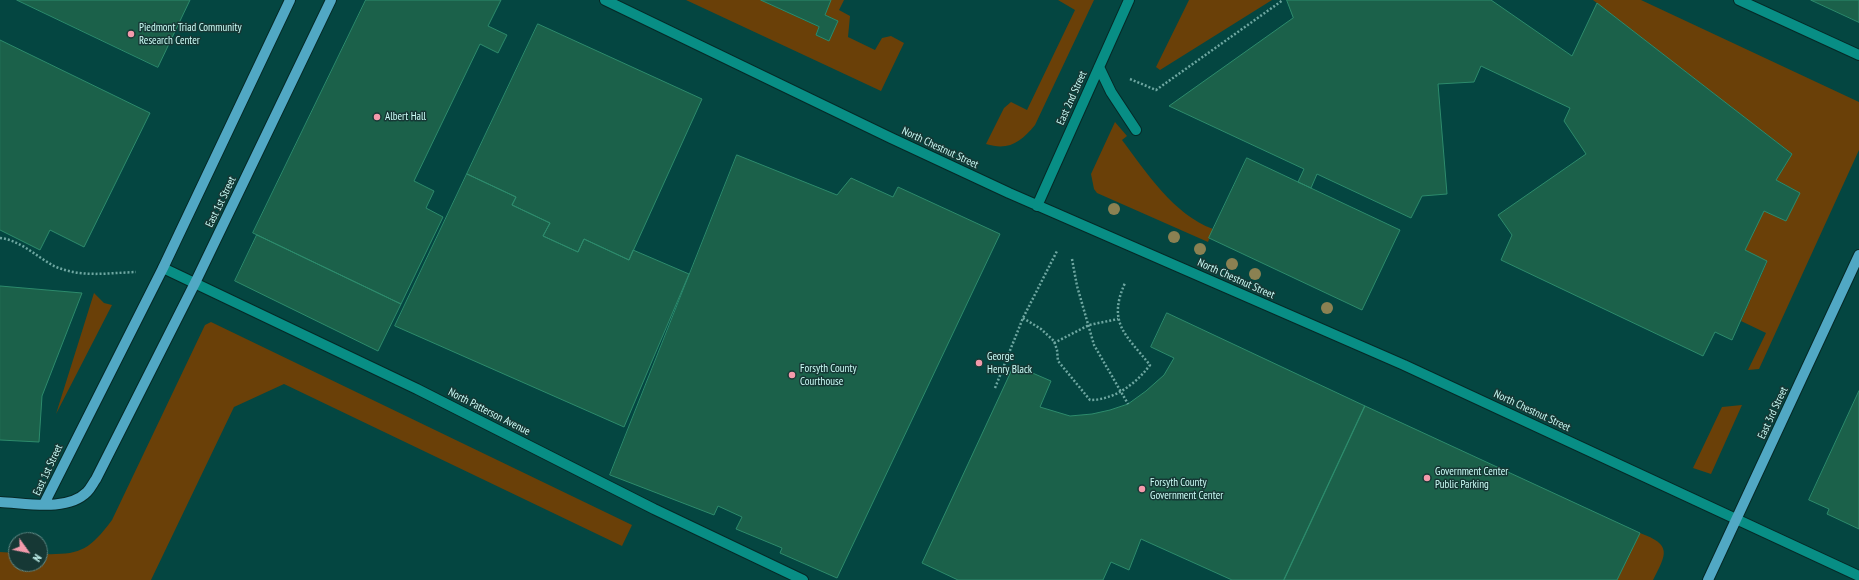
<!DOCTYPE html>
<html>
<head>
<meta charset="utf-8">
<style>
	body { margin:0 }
	#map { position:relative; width:1859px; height:580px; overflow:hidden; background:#044641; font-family:"PT Sans Narrow",sans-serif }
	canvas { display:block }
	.north { position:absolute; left:8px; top:532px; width:40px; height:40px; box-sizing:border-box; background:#163835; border:1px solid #5e8682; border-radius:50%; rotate:123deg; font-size:11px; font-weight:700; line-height:16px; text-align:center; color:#cbfcf6 }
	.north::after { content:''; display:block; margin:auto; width:14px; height:18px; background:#f39aab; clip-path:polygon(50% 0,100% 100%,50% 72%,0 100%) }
</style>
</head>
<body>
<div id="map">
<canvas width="1859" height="580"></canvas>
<div class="north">N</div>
</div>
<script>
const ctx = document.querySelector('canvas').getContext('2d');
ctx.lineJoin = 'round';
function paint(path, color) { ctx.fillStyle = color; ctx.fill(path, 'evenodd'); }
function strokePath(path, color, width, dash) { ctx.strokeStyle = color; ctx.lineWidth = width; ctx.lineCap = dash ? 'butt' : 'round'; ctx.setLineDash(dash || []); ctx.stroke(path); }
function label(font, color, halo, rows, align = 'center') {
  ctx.font = font + ' "PT Sans Narrow",sans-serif'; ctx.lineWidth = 3; ctx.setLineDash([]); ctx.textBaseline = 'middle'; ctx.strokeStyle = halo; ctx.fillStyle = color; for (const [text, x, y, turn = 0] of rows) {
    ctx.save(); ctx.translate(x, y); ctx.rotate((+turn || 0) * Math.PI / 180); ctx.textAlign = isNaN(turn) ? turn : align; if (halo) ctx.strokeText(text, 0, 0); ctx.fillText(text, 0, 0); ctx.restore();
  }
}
const green = new Path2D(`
	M686,0H761L819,27L816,35L829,41L838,21L825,15L831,0H844L839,10L850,16L848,37L875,50L882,38L891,36L904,43L881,91Z
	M1058,0H1094L1035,125C1021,142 1009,151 986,144L1004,108L1011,102L1027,110L1075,10Z
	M1189,0H1272L1160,70L1156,67Z
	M1593,0H1641L1859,102V150L1759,369L1748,370L1766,333L1741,321L1767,262L1745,250L1764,211L1800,193L1776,180L1792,154Z
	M1115,122L1127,136L1122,140C1147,173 1173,214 1213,229L1208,242L1097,193L1094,189L1091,174Z
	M94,293L104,303L112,305L56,414Z
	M211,322L632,525L622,546L284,384L234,407L151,580H0V552L16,553V564H40V554C79,555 88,552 112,520L205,325Z
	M1742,405L1711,474L1693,468L1722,407Z
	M1640,533C1672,545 1667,553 1653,580H1617Z`);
const building = new Path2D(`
	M17,0H190L158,67Z
	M366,0H501L488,26L507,35L498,53L480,44L414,181L434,191L426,208L443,217L401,304L253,233Z
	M761,0H831L825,15L838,21L829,41L816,35L819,27Z
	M1287,0H1491L1572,56L1597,3L1792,154L1776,180L1800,193L1786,221L1764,211L1745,250L1767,261L1732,340L1715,332L1703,356L1501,260L1512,235L1498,215L1586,154L1564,121L1570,108L1481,66L1474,82L1438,84L1447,194L1422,196L1411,218L1317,174L1311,188L1298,182L1304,169L1169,106L1293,18Z
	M1811,0H1859V22Z
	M538,24L702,99L629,260L584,239L578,252L543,236L550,223L512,205L516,197L467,174Z
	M0,40L150,113L84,247L50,230L40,250L0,230Z
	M737,155L837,195L851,178L893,197L898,187L1000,234L837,578L780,553L782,548L736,529L742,517L718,506L714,515L610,475Z
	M1247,158L1400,230L1362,310L1209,238Z
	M467,174L516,197L512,205L550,223L543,236L578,252L584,239L629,260L633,250L689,274L624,427L395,326Z
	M257,235L401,304L378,351L235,281Z
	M0,286L82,293L42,396L39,442L0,440Z
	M1167,313L1365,406L1284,580H1232L1141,539L1129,570L1111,562L1103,580H958L922,563L1014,365L1051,381L1040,407L1070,416L1092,414L1110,410L1128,404L1146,391L1164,375L1174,358L1151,347Z
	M1859,391V529L1827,514L1829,509L1809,500Z
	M1365,406L1640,533L1617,580H1284Z`);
const path = new Path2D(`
	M1130,79L1156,90L1283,0
	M0,238C20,240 37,257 54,266C81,278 107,273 136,272
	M1072,259L1077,286L1094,345L1128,404
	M1023,318L1041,329L1054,341L1057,350L1058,361L1090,400C1114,400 1136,384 1150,365C1126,335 1107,323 1125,283
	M1054,343L1089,325L1118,319
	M995,388L1023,318L1057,251`);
const minor = new Path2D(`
	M605,0L891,138L1009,193L1404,365L1859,576
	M1739,0L1859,55
	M1099,67L1111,92L1136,130
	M1037,206L1129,0
	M163,268L417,389L654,509L803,580`);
const major = new Path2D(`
	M0,502C26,503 67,512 87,492C91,488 93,483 96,479L195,283L331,0
	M44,504L163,268L290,0
	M1708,580L1859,255`);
const trees = [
	[1114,209],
	[1174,237],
	[1200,249],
	[1232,264],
	[1255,274],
	[1327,308]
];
const markers = [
	[131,34,4,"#f39aab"],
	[377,117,4,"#f39aab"],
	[979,363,4,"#f39aab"],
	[792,375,4,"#f39aab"],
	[1427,478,4,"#f39aab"],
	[1142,489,4,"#f39aab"]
];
const poiNames = [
	["Piedmont Triad Community",139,28],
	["Research Center",139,41],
	["Albert Hall",385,117],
	["George",987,357],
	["Henry Black",987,370],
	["Forsyth County",800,369],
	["Courthouse",800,382],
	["Government Center",1435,472],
	["Public Parking",1435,485],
	["Forsyth County",1150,483],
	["Government Center",1150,496]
];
const streetNames = [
	["East 2nd Street",1072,98,-66],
	["North Chestnut Street",940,148,25],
	["East 1st Street",221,202,-64],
	["North Chestnut Street",1236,279,24],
	["North Chestnut Street",1532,411,25],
	["North Patterson Avenue",489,412,27],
	["East 3rd Street",1773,413,-65],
	["East 1st Street",48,470,-65]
];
paint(green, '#6a4008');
paint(building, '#1b614a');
strokePath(building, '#2d8b6c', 1);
strokePath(minor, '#052926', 12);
strokePath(major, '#052926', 12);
strokePath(path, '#6ea7a1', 2.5, [2, 2]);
strokePath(minor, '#088e85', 10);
strokePath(major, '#51a8c4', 10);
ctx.fillStyle = '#8b8152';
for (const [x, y] of trees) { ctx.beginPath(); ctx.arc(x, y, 6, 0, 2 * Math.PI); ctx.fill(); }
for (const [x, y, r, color] of markers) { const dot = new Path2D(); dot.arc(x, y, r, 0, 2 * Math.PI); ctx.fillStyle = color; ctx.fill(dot); strokePath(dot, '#163835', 1.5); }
label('11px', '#cbfcf6', '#163835', poiNames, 'left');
label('11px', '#cbfcf6', '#163835', streetNames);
</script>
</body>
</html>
